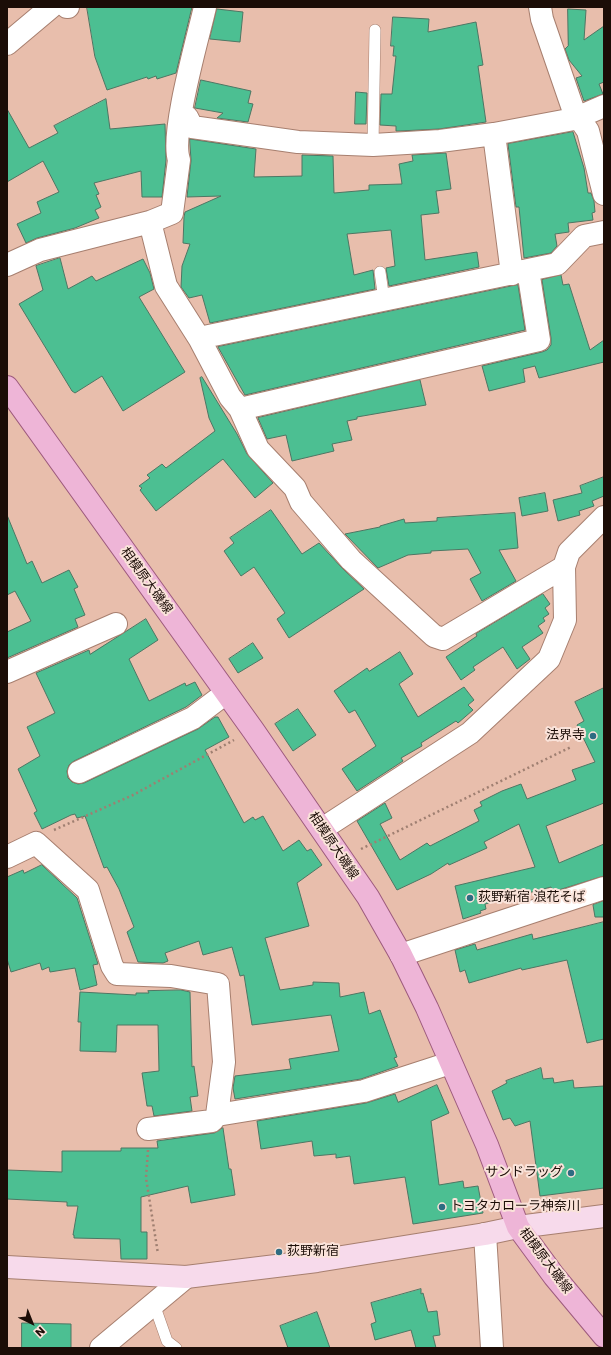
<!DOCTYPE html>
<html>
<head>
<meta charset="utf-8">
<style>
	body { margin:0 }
	#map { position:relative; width:611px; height:1355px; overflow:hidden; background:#e8beac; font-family:Poppins,sans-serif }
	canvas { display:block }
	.frame { position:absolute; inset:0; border:8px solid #1b0d07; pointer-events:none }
	.north { position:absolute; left:12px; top:1303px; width:40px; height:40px; -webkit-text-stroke:3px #fae3da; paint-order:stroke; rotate:137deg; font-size:11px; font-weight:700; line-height:16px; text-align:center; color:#1b0d07 }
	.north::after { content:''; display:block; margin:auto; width:14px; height:18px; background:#1b0d07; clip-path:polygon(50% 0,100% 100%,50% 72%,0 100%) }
</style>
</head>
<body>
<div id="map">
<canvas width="611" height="1355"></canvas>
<div class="frame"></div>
<div class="north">N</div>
</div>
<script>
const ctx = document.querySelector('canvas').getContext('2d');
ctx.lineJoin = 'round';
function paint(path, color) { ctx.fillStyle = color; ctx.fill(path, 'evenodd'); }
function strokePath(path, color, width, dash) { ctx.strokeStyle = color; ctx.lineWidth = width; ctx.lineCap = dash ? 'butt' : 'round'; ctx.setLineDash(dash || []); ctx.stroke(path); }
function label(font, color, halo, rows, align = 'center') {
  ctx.font = font + ' Poppins,"Noto Sans JP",sans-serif'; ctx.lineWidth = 4; ctx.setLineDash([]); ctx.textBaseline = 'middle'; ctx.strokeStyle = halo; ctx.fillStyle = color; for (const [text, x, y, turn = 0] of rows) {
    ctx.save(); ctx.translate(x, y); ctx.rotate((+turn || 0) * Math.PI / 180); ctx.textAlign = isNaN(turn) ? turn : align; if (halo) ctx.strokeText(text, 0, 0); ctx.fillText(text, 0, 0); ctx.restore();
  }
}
const building = new Path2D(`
	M87,7H192L176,73L157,79L156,76L148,79L147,77L107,90L95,57Z
	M217,9L243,12L240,42L210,39Z
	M568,9L586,10L584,40L604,26V82L599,84L603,94L584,101L576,78L582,76L569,60L565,49L568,46Z
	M393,17L429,19L428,32L476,22L483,65L478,66L486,122L439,129L399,131H396V126L380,125L381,94H392L396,56H393L394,46H391Z
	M201,80L251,91L248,103L253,104L248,122L217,118L223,113L195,108Z
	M356,92L367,93L366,124H355Z
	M106,99L110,129L165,124L166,160L162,197H142L141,171L94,183L99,194L96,195L101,207L95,210L99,218L75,228L37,238L26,243L17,224L41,213L37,202L59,192L43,161L7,182V109L29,148L58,133L54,126Z
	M573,132L584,168L588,193H591L594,201L595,212L592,213L593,220L568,223L569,232L555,234L557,246L551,253L524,258L519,207H516L508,144Z
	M190,139L256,149L254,177L302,176V155L333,156L334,193L369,190V185L402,184L399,164L413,161L412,155L446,153L451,189L436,191L439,213L421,215L425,260L477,252L479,267L389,286L386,268L395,266L391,230L347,234L354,275L373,270L375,289L210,323L202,295L189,298L181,287L182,266L190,244L183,243L184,217L185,212L221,196L187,197L191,161Z
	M60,258L68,289L92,276L96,281L143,259L150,273L154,289L139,297L185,372L123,411L102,376L75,393L72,391L19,304L43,290L36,266Z
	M561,275L563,285L569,284L590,350L604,340V362L539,378L535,366L523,369L525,382L489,391L482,366L542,352L547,350L551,345V338L542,280Z
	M518,285L525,330L245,395L218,347Z
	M202,377L237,434L247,454L273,483L255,498L223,459L156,511L140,490L142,488L139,486L150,478L147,475L162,464L166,468L215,431L209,418L200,378Z
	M420,380L426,405L357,417V419L347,421L352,440L332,444L334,451L292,461L286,435L267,439L258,418Z
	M604,477V496L592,501L594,506L579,511L580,515L558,521L553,500L582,493L580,486Z
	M545,493L548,511L522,516L519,498Z
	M271,510L302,554L319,543L342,568L364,589L289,638L277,619L285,613L254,567L241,576L224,551L234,543L230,538Z
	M515,513L518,548L499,550L516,581L482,601L470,579L481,573L468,549L431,551V553L408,555L378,568L345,534L380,527V526L404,519L405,523L437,521V518Z
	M7,515L27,564L32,561L42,583L69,570L78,587L74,589L85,615L75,619L78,627L7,658V632L31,621L15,591L7,595Z
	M543,594L550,604L545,608L549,614L543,618L545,621L538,626L543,633L522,647L530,659L517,669L503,647L473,667L475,670L461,680L446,657L477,636L476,634Z
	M146,619L158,640L129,659L149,701L185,683L186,686L195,682L202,695L186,707L74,761L69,765L67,771L68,778L72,782L78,784L84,783L198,729L215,717H218L229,737L205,750L244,823L253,817L255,820L263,816L283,851L299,840L307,851L311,849L322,865L297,883L309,926L265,938L280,990L313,985V982L339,983L340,997L364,992L369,1014L380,1010L397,1057L394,1058L398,1066L361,1079L235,1099L233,1088L235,1076L291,1069L289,1059L339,1051L331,1015L252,1025L244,975L240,976L232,947L203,955L199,941L165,953L168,961L163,963L138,962L127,932L134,927L119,889L107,867L104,868L85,816L77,818L75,814L71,815L42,829L34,813L37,811L18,769L40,756L27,727L55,713L36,673L89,650L90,654Z
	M253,643L263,658L238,673L229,659Z
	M400,652L413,674L399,684L418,717L464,687L474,700L468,705L473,710L458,723L456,721L421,743L422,746L401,758L403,761L357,791L342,769L376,746L355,710L349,713L334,691L367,668L369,671Z
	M604,688V803L546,826L559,863L604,844V876L552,892L551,887L485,904L486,909L480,911L481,913L463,919L455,886L535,867L519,824L484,842L487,848L449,865L448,863L431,874L397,890L357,821L385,803L392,818L380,824L400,860L427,843L430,846L479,821L474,810L482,806L480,802L502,791L521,784L527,799L576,780L572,770L595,762L577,725L584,721L575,702Z
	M298,709L316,735L293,751L275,724Z
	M42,865L77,898L98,964L93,965L97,985L80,990L75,968L50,972L49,967L42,970L40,963L11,972L7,959V877L23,870L24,873Z
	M604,901V917H595L593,905Z
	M604,922V1039L587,1043L567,960L522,970L521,968L469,983L465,970L460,972L455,950L475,944L477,950L532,934L533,939Z
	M181,990L190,992L192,1067L194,1066L198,1096L190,1097L192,1111L154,1116L152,1106H147L142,1073L159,1071L158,1025H117L116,1052L80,1051L81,1022H78L80,992L136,995V993H149L148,991Z
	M541,1068L543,1079L553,1078L554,1083L573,1080L574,1088L604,1086V1188L540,1196L530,1121L515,1126L510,1118L503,1120L492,1091L507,1083L506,1081Z
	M437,1085L449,1113L431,1121L439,1185L463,1181L464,1188L478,1186L483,1213L413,1224L405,1177L354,1184L350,1156L336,1158V1154L314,1156L312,1141L261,1149L257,1121L366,1103L395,1094L398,1102Z
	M223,1128L229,1169H231L235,1195L191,1203L188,1186L141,1197V1232H147V1259H121L120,1239L74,1238V1235H73L78,1206H67V1202L7,1199V1170L62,1172V1151H121V1148H158L157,1141L214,1133Z
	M421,1289V1294L423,1293L428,1312L437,1311L440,1335L433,1336L436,1348H416L411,1330L375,1340L371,1324L376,1322L371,1303Z
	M317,1312L330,1348H288L280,1326Z
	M22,1323L71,1324V1348H22Z`);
const path = new Path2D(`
	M54,830L133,795L234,740
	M361,849L571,747
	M148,1150L146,1178L158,1254`);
const lane = new Path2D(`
	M373,145L375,30
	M380,272L384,300
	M154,1304L167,1341L176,1348`);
const street = new Path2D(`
	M67,7H68
	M540,7L542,19L573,109L588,131L604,194
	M7,44L51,7
	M181,114L187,117L192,127L298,142L373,145L440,141L494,134L574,119L604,106
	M494,134L512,274
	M150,222L166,286L199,338L230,397L240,409L539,340L528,270
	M7,265L40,250L150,222L172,213L179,160C170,134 198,38 205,7
	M199,338L557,264L584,236L604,232
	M240,409L258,449L295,488L301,502L351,560L434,636L443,639L564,567
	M7,672L116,624
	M79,772L193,718L226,693
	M322,829L470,733L549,659L565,620L564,567L569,552L604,517
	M7,857L36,843L88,890L112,966L117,974L171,976L218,984L224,1062L217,1115
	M401,955L604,888
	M148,1129L212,1121L217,1115L364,1091L450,1063
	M485,1234L492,1348
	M101,1348L186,1277`);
const secondary = new Path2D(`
	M7,1267L186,1277L317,1261L485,1234L518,1227L604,1216`);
const primary = new Path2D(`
	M7,387L253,730L368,897L401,955L427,1008L487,1145L518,1227L554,1276L604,1336`);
const markers = [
	[593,736,4,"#2e6c82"],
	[470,898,4,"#2e6c82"],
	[571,1173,4,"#2e6c82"],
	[442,1207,4,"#2e6c82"],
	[279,1252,4,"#2e6c82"]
];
const streetNames = [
	["相模原大磯線",146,581,54],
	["相模原大磯線",333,846,56],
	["相模原大磯線",545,1261,53]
];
const poiNames = [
	["法界寺",585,736,"right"],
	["荻野新宿 浪花そば",478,898],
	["サンドラッグ",563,1173,"right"],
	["トヨタカローラ神奈川",450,1207],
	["荻野新宿",287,1252]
];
paint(building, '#4cbf92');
strokePath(building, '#4d7663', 1);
strokePath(lane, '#a77f6f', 12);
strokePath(street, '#a77f6f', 24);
strokePath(secondary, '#a77f6f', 24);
strokePath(primary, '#9d5a7d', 24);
strokePath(path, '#9f7f71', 2.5, [2, 3]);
strokePath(lane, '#fff', 11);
strokePath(street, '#fff', 22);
strokePath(secondary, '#f7daeb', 22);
strokePath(primary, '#eeb5d7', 22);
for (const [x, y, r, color] of markers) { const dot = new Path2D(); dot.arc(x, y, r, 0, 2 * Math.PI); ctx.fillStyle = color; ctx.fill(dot); strokePath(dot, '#fae3da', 1.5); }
label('13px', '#1b0d07', '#fae3da', streetNames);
label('13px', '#1b0d07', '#fae3da', poiNames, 'left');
</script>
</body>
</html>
